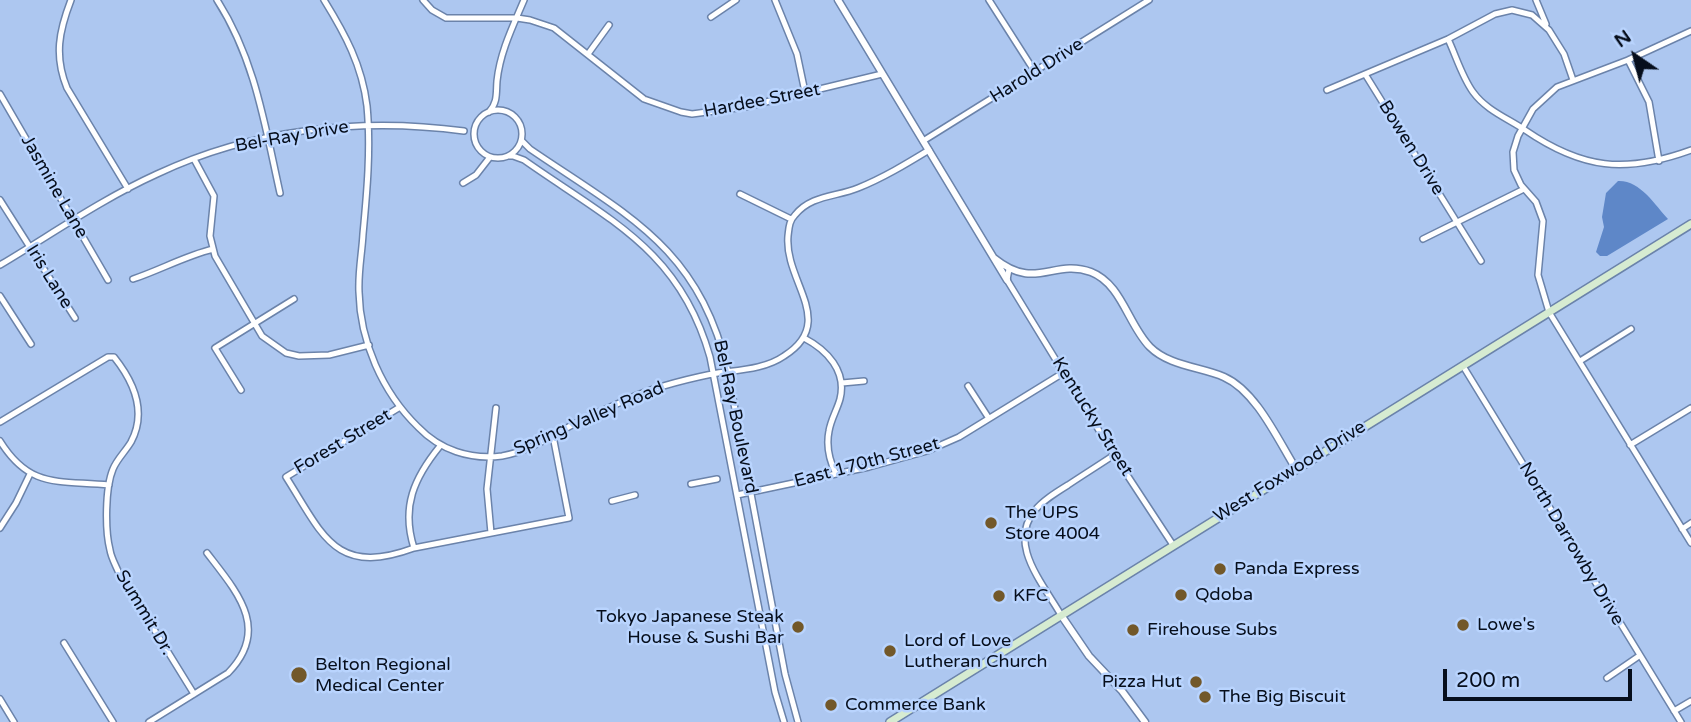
<!DOCTYPE html>
<html>
<head>
<meta charset="utf-8">
<style>
	body { margin:0 }
	#map { position:relative; width:1691px; height:722px; overflow:hidden; background:#adc7f0; font-family:"Varela Round",sans-serif }
	canvas { display:block }
	.north { position:absolute; left:1600px; top:21px; width:70px; height:70px; -webkit-text-stroke:5px #b9d4fe; paint-order:stroke; rotate:325deg; font-size:19px; font-weight:700; line-height:28px; text-align:center; color:#060e1c }
	.north::after { content:''; display:block; margin:auto; width:24px; height:32px; background:#060e1c; clip-path:polygon(50% 0,100% 100%,50% 72%,0 100%) }
	.scale { position:absolute; left:1443px; top:669px; width:189px; height:32px; box-sizing:border-box; border:4px solid #060e1c; border-top:0; padding-left:9px; font-size:21px; line-height:24px; white-space:nowrap; color:#060e1c; -webkit-text-stroke:5px #b9d4fe; paint-order:stroke }
</style>
</head>
<body>
<div id="map">
<canvas width="1691" height="722"></canvas>
<div class="north">N</div>
<div class="scale">200 m</div>
</div>
<script>
const ctx = document.querySelector('canvas').getContext('2d');
ctx.lineJoin = 'round';
function paint(path, color) { ctx.fillStyle = color; ctx.fill(path, 'evenodd'); }
function strokePath(path, color, width, dash) { ctx.strokeStyle = color; ctx.lineWidth = width; ctx.lineCap = dash ? 'butt' : 'round'; ctx.setLineDash(dash || []); ctx.stroke(path); }
function label(font, color, halo, rows, align = 'center') {
  ctx.font = font + ' "Varela Round",sans-serif'; ctx.lineWidth = 5; ctx.setLineDash([]); ctx.textBaseline = 'middle'; ctx.strokeStyle = halo; ctx.fillStyle = color; for (const [text, x, y, turn = 0] of rows) {
    ctx.save(); ctx.translate(x, y); ctx.rotate((+turn || 0) * Math.PI / 180); ctx.textAlign = isNaN(turn) ? turn : align; if (halo) ctx.strokeText(text, 0, 0); ctx.fillText(text, 0, 0); ctx.restore();
  }
}
const water = new Path2D(`
	M1618,181C1640,180 1655,205 1668,219L1607,256H1600L1596,252L1604,227L1602,217L1606,193Z`);
const minor = new Path2D(`
	M71,0C59,31 54,56 67,88L128,189
	M217,0C255,59 265,126 280,193
	M324,0C345,34 362,65 367,106C371,148 367,192 363,234C362,253 358,272 359,292C360,341 382,392 418,427C440,450 470,460 502,456C530,451 551,436 576,423C593,414 611,407 628,399C654,387 683,380 712,374C735,370 764,370 784,356C838,322 784,282 788,236C789,228 789,221 795,215C811,195 836,197 858,188C883,178 906,164 929,150
	M423,0L432,10L446,18H517L530,20L554,28L644,99L681,112L692,114L745,107L882,74
	M775,0L797,54L805,92
	M989,0L1035,72
	M1536,0L1546,24
	M711,17L736,0
	M1691,31L1628,60L1557,87L1533,109L1518,136L1513,152L1514,170L1521,185L1536,202L1543,221L1538,275L1549,312L1691,543
	M1448,39C1456,56 1462,77 1473,92C1486,110 1507,118 1525,130C1582,169 1625,174 1691,150
	M588,54L609,25
	M1628,60L1649,102L1659,161
	M1365,74L1481,261
	M1327,90L1448,39L1495,14L1512,10L1532,15L1549,30L1564,54L1573,80
	M0,94L108,280
	M474 134a24 24 0 1 1 48 0a24 24 0 1 1-48 0Z
	M489,112C498,102 496,93 497,81C500,52 513,26 524,0
	M522,141L530,149C628,216 699,247 728,372L785,674L798,722
	M923,141L1149,0
	M508,156H513L524,160C609,220 680,250 710,357L775,692L784,722
	M194,159L214,196L210,236L215,256L262,336L286,353L299,356L329,355L369,345
	M463,183L476,175L490,157
	M740,194L791,219
	M0,200L75,318
	M1423,239L1524,189
	M0,265C52,234 102,199 157,174C253,129 360,117 464,131
	M1009,269L1007,280L1114,455L1173,545
	M133,279C160,270 185,256 213,249
	M0,296L31,344
	M804,338C827,350 847,371 840,399C837,410 831,419 829,431C826,446 829,460 836,474
	M1580,361L1631,329
	M1463,366L1681,722
	M842,383L864,381
	M968,386L988,417
	M241,390L215,348L294,299
	M400,407L286,477C323,535 335,577 414,548L569,518L553,436
	M0,422L108,357H114C134,382 147,412 131,442C125,452 117,459 113,469C105,488 105,531 110,550C111,557 115,564 118,571L194,694
	M0,441C30,489 58,480 109,485
	M1630,445L1691,408
	M691,484L717,479
	M737,495L869,467L927,451L959,437L1063,373
	M612,501L635,495
	M0,528L16,503L30,474
	M1682,529L1691,523
	M491,533L487,489L496,408
	M414,548C401,507 414,478 440,446
	M1061,615C1050,596 1033,574 1027,553C1017,517 1042,501 1068,485C1083,475 1099,465 1114,455
	M64,643L113,722
	M1607,678L1639,656
	M0,699L14,722
	M1674,711L1691,701
	M149,722L228,673C271,629 237,592 207,553`);
const tertiary = new Path2D(`
	M838,0L1007,280
	M994,258C1036,292 1053,258 1091,272C1122,284 1128,325 1150,347C1169,366 1201,367 1224,377C1256,391 1278,440 1296,469
	M1061,615L1089,656L1122,691L1145,722`);
const secondary = new Path2D(`
	M890,722L1691,224`);
const markers = [
	[991,523,7,"#72582a"],
	[1220,569,7,"#72582a"],
	[1181,595,7,"#72582a"],
	[999,596,7,"#72582a"],
	[1463,625,7,"#72582a"],
	[798,627,7,"#72582a"],
	[1133,630,7,"#72582a"],
	[890,651,7,"#72582a"],
	[299,675,9,"#72582a"],
	[1196,682,7,"#72582a"],
	[1205,697,7,"#72582a"],
	[831,705,7,"#72582a"]
];
const streetNames = [
	["Harold Drive",1037,71,-32],
	["Hardee Street",762,101,-11],
	["Bel-Ray Drive",292,137,-10],
	["Bowen Drive",1411,148,58],
	["Jasmine Lane",54,187,60],
	["Iris Lane",49,277,58],
	["Bel-Ray Boulevard",735,417,78],
	["Kentucky Street",1092,417,58],
	["Spring Valley Road",589,419,-23],
	["Forest Street",343,442,-31],
	["East 170th Street",867,463,-15],
	["West Foxwood Drive",1290,472,-32],
	["North Darrowby Drive",1571,544,59],
	["Summit Dr.",144,613,59]
];
const poiNames = [
	["The UPS",1005,513],
	["Store 4004",1005,534],
	["Panda Express",1234,569],
	["Qdoba",1195,595],
	["KFC",1013,596],
	["Tokyo Japanese Steak",784,617,"right"],
	["House & Sushi Bar",784,638,"right"],
	["Lowe's",1477,625],
	["Firehouse Subs",1147,630],
	["Lord of Love",904,641],
	["Lutheran Church",904,662],
	["Belton Regional",315,665],
	["Medical Center",315,686],
	["Pizza Hut",1182,682,"right"],
	["The Big Biscuit",1219,697],
	["Commerce Bank",845,705]
];
paint(water, '#5e87c8');
strokePath(minor, '#6b83aa', 8);
strokePath(tertiary, '#6b83aa', 9);
strokePath(secondary, '#6b83aa', 10);
strokePath(minor, '#fff', 5);
strokePath(tertiary, '#fff', 6);
strokePath(secondary, '#d6ebd1', 7);
for (const [x, y, r, color] of markers) { const dot = new Path2D(); dot.arc(x, y, r, 0, 2 * Math.PI); ctx.fillStyle = color; ctx.fill(dot); strokePath(dot, '#b9d4fe', 2.5); }
label('18px', '#060e1c', '#b9d4fe', streetNames);
label('18px', '#060e1c', '#b9d4fe', poiNames, 'left');
</script>
</body>
</html>
